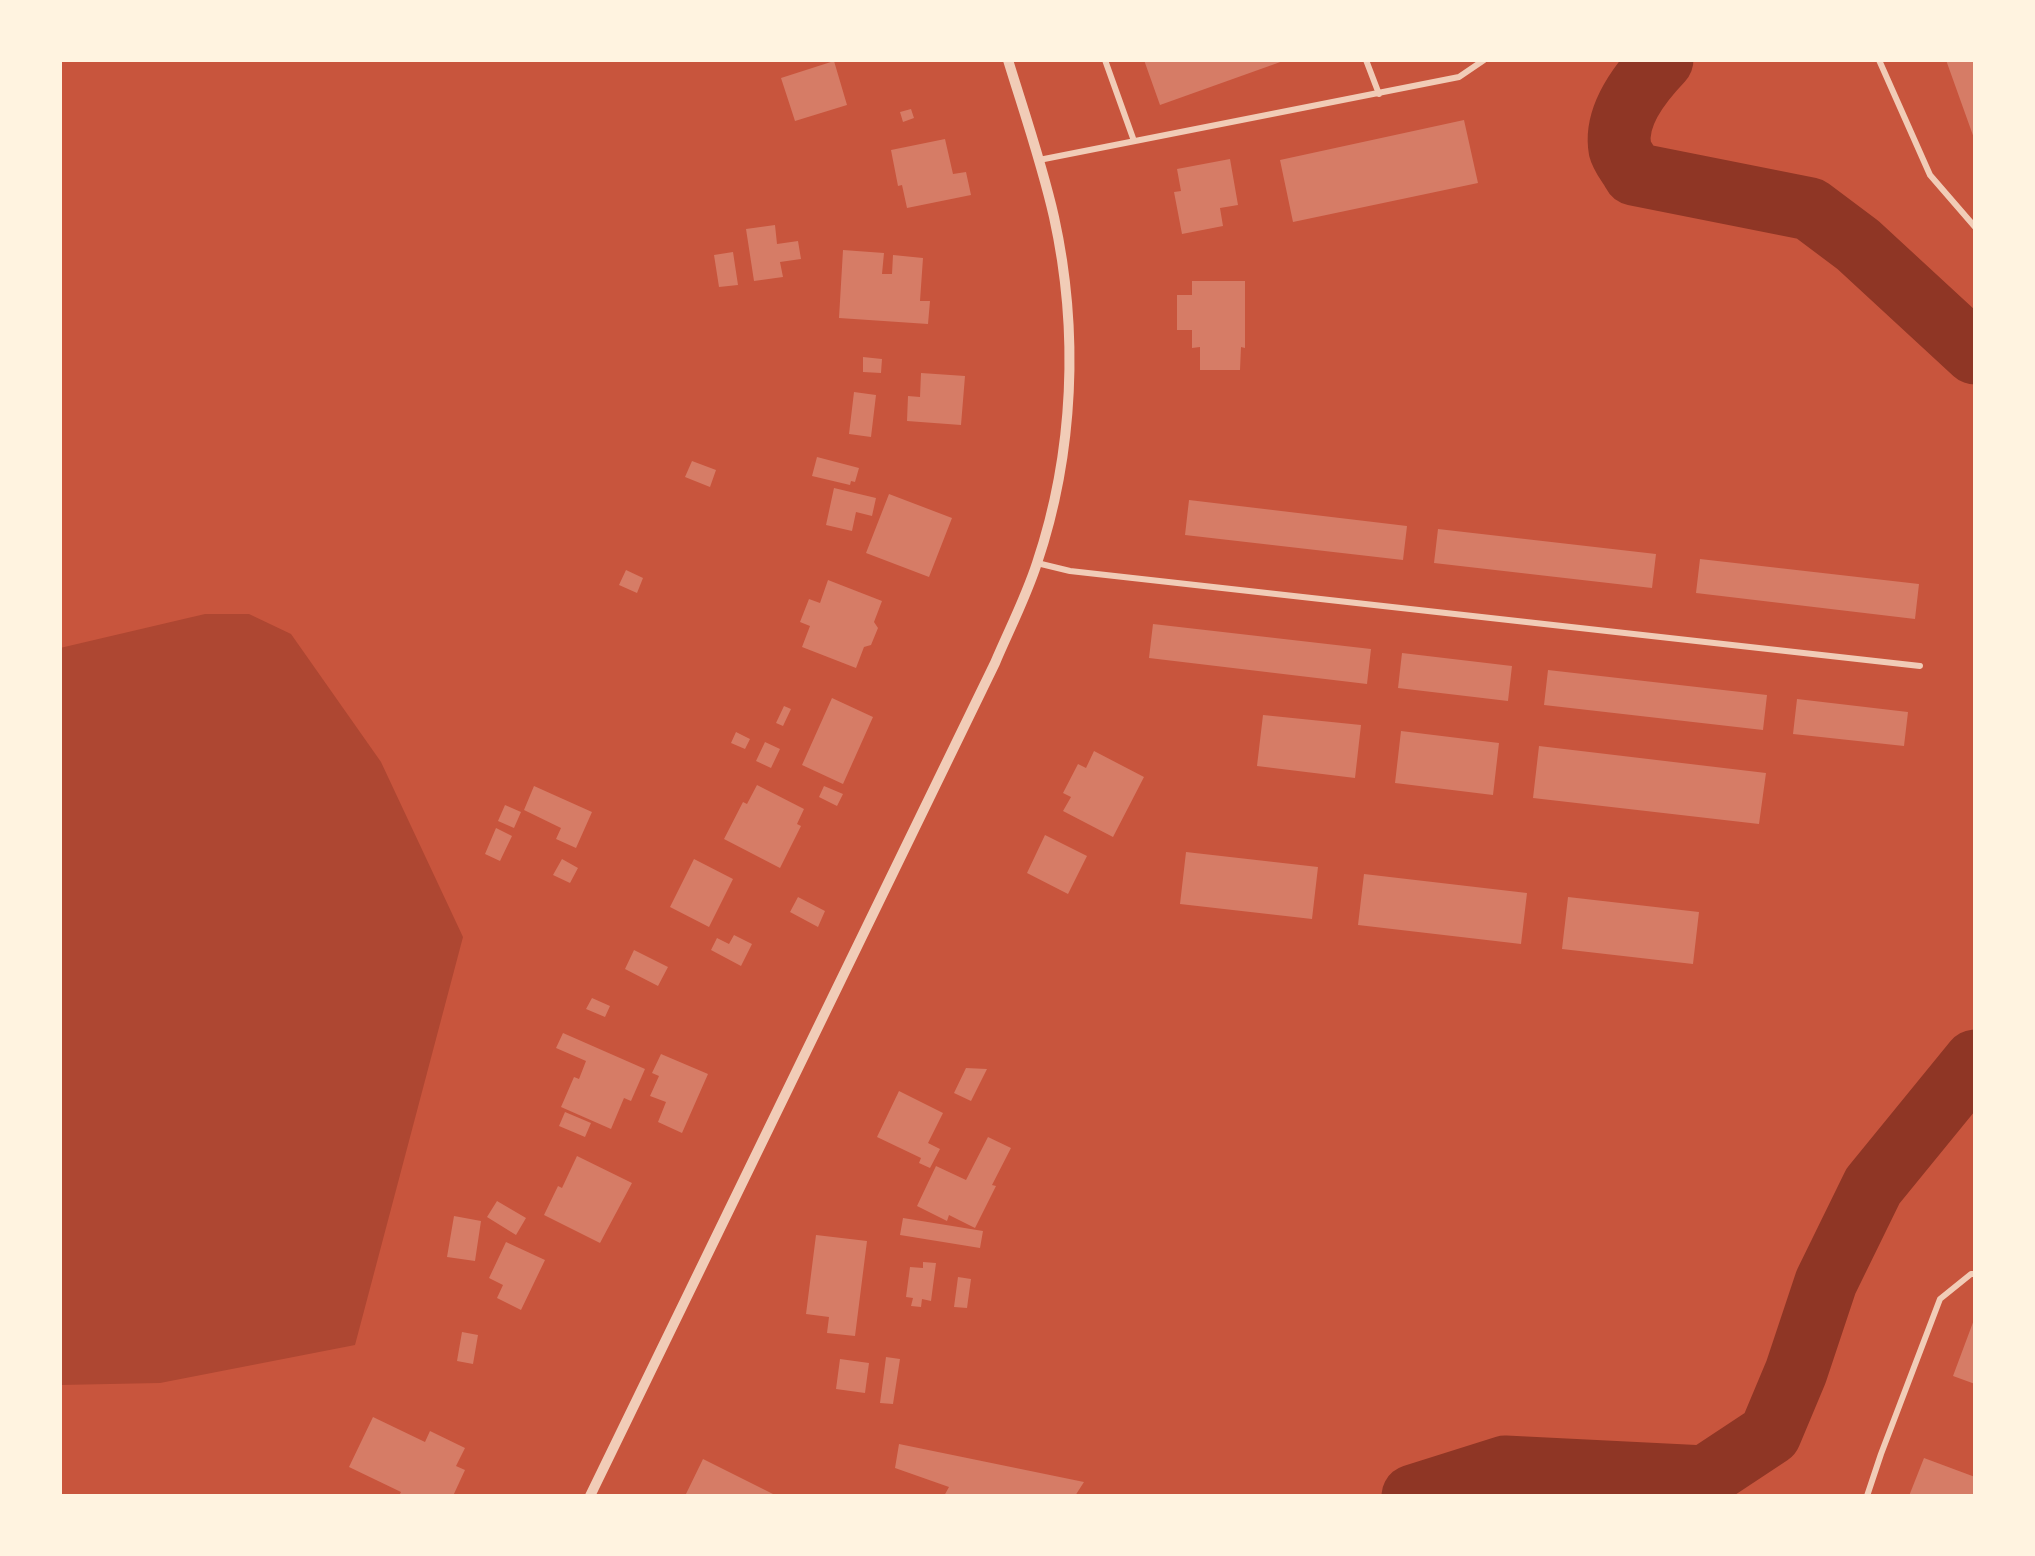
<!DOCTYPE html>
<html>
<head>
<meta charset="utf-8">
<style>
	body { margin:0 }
	#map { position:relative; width:2035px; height:1556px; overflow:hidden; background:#c8553d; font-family:"Varela Round",sans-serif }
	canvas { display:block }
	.frame { position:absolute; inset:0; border:62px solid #fff3e0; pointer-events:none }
</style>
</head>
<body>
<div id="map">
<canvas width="2035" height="1556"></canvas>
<div class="frame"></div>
</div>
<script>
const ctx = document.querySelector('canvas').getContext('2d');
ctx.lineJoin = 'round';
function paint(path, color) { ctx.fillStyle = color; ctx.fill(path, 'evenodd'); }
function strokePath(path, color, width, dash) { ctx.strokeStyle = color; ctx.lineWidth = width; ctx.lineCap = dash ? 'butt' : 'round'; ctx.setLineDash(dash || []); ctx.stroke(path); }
const green = new Path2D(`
	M205,614H249L291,634L381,762L463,937L355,1345L160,1383L60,1385V648Z`);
const river = new Path2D(`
	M1662,60C1641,82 1614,116 1620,149C1622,157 1630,166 1634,174L1810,209L1858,245L1975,353
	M1413,1496L1505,1467L1705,1477L1770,1434L1796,1372L1826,1282L1873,1186L1975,1061`);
const building = new Path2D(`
	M1144,60H1286L1160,105Z
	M1946,60H1975V141Z
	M834,61L847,105L795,121L781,78Z
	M911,109L914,118L903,122L900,112Z
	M1464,120L1478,183L1293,222L1280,160Z
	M945,139L953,174L966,172L971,195L907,208L902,185L898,186L891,150Z
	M1230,159L1238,205L1220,208L1223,226L1182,234L1174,192L1181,191L1177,169Z
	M775,225L777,244L798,241L801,259L780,262L783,277L754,281L746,229Z
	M843,250L884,253L882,274H892L893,255L923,258L920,301H930L928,324L839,318Z
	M733,252L738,285L719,287L714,255Z
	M1192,281H1245V348L1241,347L1240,370H1200V347L1192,348V330H1177V295H1192Z
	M863,357L882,359L881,373L863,372Z
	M921,373L965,376L961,425L907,421L908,396L920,397Z
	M854,392L876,395L871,437L849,434Z
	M817,457L859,468L855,482L851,481L850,485L812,476Z
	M692,461L716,470L710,487L685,477Z
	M834,488L876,498L872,516L856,512L852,531L826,525Z
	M889,494L952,518L929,577L866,553Z
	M1189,500L1407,526L1403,560L1185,535Z
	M1438,529L1656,554L1652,588L1434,563Z
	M1700,559L1919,584L1915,619L1696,593Z
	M626,570L643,578L637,593L619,585Z
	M828,580L882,601L874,622L878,628L871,645L864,647L856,668L802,647L810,626L800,622L809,599L820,603Z
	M1153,624L1371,649L1367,684L1149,658Z
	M1402,653L1512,666L1508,701L1398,688Z
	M1548,670L1767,695L1763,730L1544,705Z
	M832,698L873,717L843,784L802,765Z
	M1797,699L1908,712L1904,746L1793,734Z
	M784,706L791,709L783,726L776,723Z
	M1263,715L1361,725L1355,778L1257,766Z
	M1401,731L1499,743L1493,795L1395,783Z
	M736,732L750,739L745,749L731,743Z
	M765,742L780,749L771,768L756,761Z
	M1539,746L1766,773L1759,824L1533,798Z
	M1094,751L1144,777L1113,837L1063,811L1071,797L1063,793L1078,764L1086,768Z
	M757,785L804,809L797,824L801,826L780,868L724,839L743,802L747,804Z
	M534,786L592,812L576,848L556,839L561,828L524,810Z
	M824,786L843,794L837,806L819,797Z
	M505,805L521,812L514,828L498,821Z
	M496,828L512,836L500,861L485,854Z
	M1045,835L1087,856L1068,894L1027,873Z
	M1186,852L1318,867L1312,919L1180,904Z
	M562,859L578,868L570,883L553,875Z
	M694,859L733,879L709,927L670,907Z
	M1364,874L1527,893L1521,944L1358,925Z
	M798,897L825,911L818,927L790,912Z
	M1568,897L1699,912L1693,964L1562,949Z
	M734,935L752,944L741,966L711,950L717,938L729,944Z
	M634,950L668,967L658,986L625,969Z
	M592,998L610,1006L605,1017L586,1009Z
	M563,1033L645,1069L631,1101L624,1098L611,1129L561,1107L574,1077L579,1079L586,1061L556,1048Z
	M661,1054L708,1074L682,1133L658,1122L666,1102L650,1096L659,1076L652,1073Z
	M966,1068L987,1069L971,1101L954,1093Z
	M899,1091L943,1113L928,1143L940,1149L930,1168L919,1163L921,1158L877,1137Z
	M565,1112L591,1123L585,1137L559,1126Z
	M988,1137L1011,1148L992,1185L996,1186L975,1228L949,1215L947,1221L917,1206L936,1166L966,1180Z
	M577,1156L632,1183L600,1243L544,1215L558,1186L562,1188Z
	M497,1201L526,1218L516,1235L487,1217Z
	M454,1216L481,1221L475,1261L447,1257Z
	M903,1218L983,1231L980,1248L900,1235Z
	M816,1235L867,1241L855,1336L827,1333L829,1317L806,1314Z
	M506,1242L545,1260L521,1310L497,1298L503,1285L489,1278Z
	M923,1262L936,1263L931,1301L922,1299L921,1307L911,1306L913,1298L906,1297L910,1267L923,1268Z
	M958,1277L971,1279L967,1308L954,1307Z
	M1975,1317V1384L1953,1376Z
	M462,1332L478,1335L473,1364L457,1361Z
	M886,1357L900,1359L893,1404L880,1403Z
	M840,1359L869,1363L865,1393L836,1389Z
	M373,1417L425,1442L430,1431L465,1448L456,1466L465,1470L453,1496H399L401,1492L349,1467Z
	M899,1444L1084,1482L1075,1496H944L949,1487L895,1468Z
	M1924,1458L1975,1477V1496H1909Z
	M703,1459L777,1496H685Z`);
const minor = new Path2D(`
	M1105,60L1134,141
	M1366,60L1379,94
	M1879,60L1930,175L1975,227
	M1039,160L1459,77L1484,60
	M1037,563L1070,571L1920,666
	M1867,1496L1881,1454L1940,1299L1971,1274H1975`);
const tertiary = new Path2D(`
	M590,1496L995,663C1009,630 1026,597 1037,563C1074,453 1079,331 1054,217C1042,164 1024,112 1008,60`);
paint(green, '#ae4732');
strokePath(river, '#8f3625', 63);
paint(building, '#d67c66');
strokePath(minor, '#f1ccb7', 6);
strokePath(tertiary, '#f1ccb7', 10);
</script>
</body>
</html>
